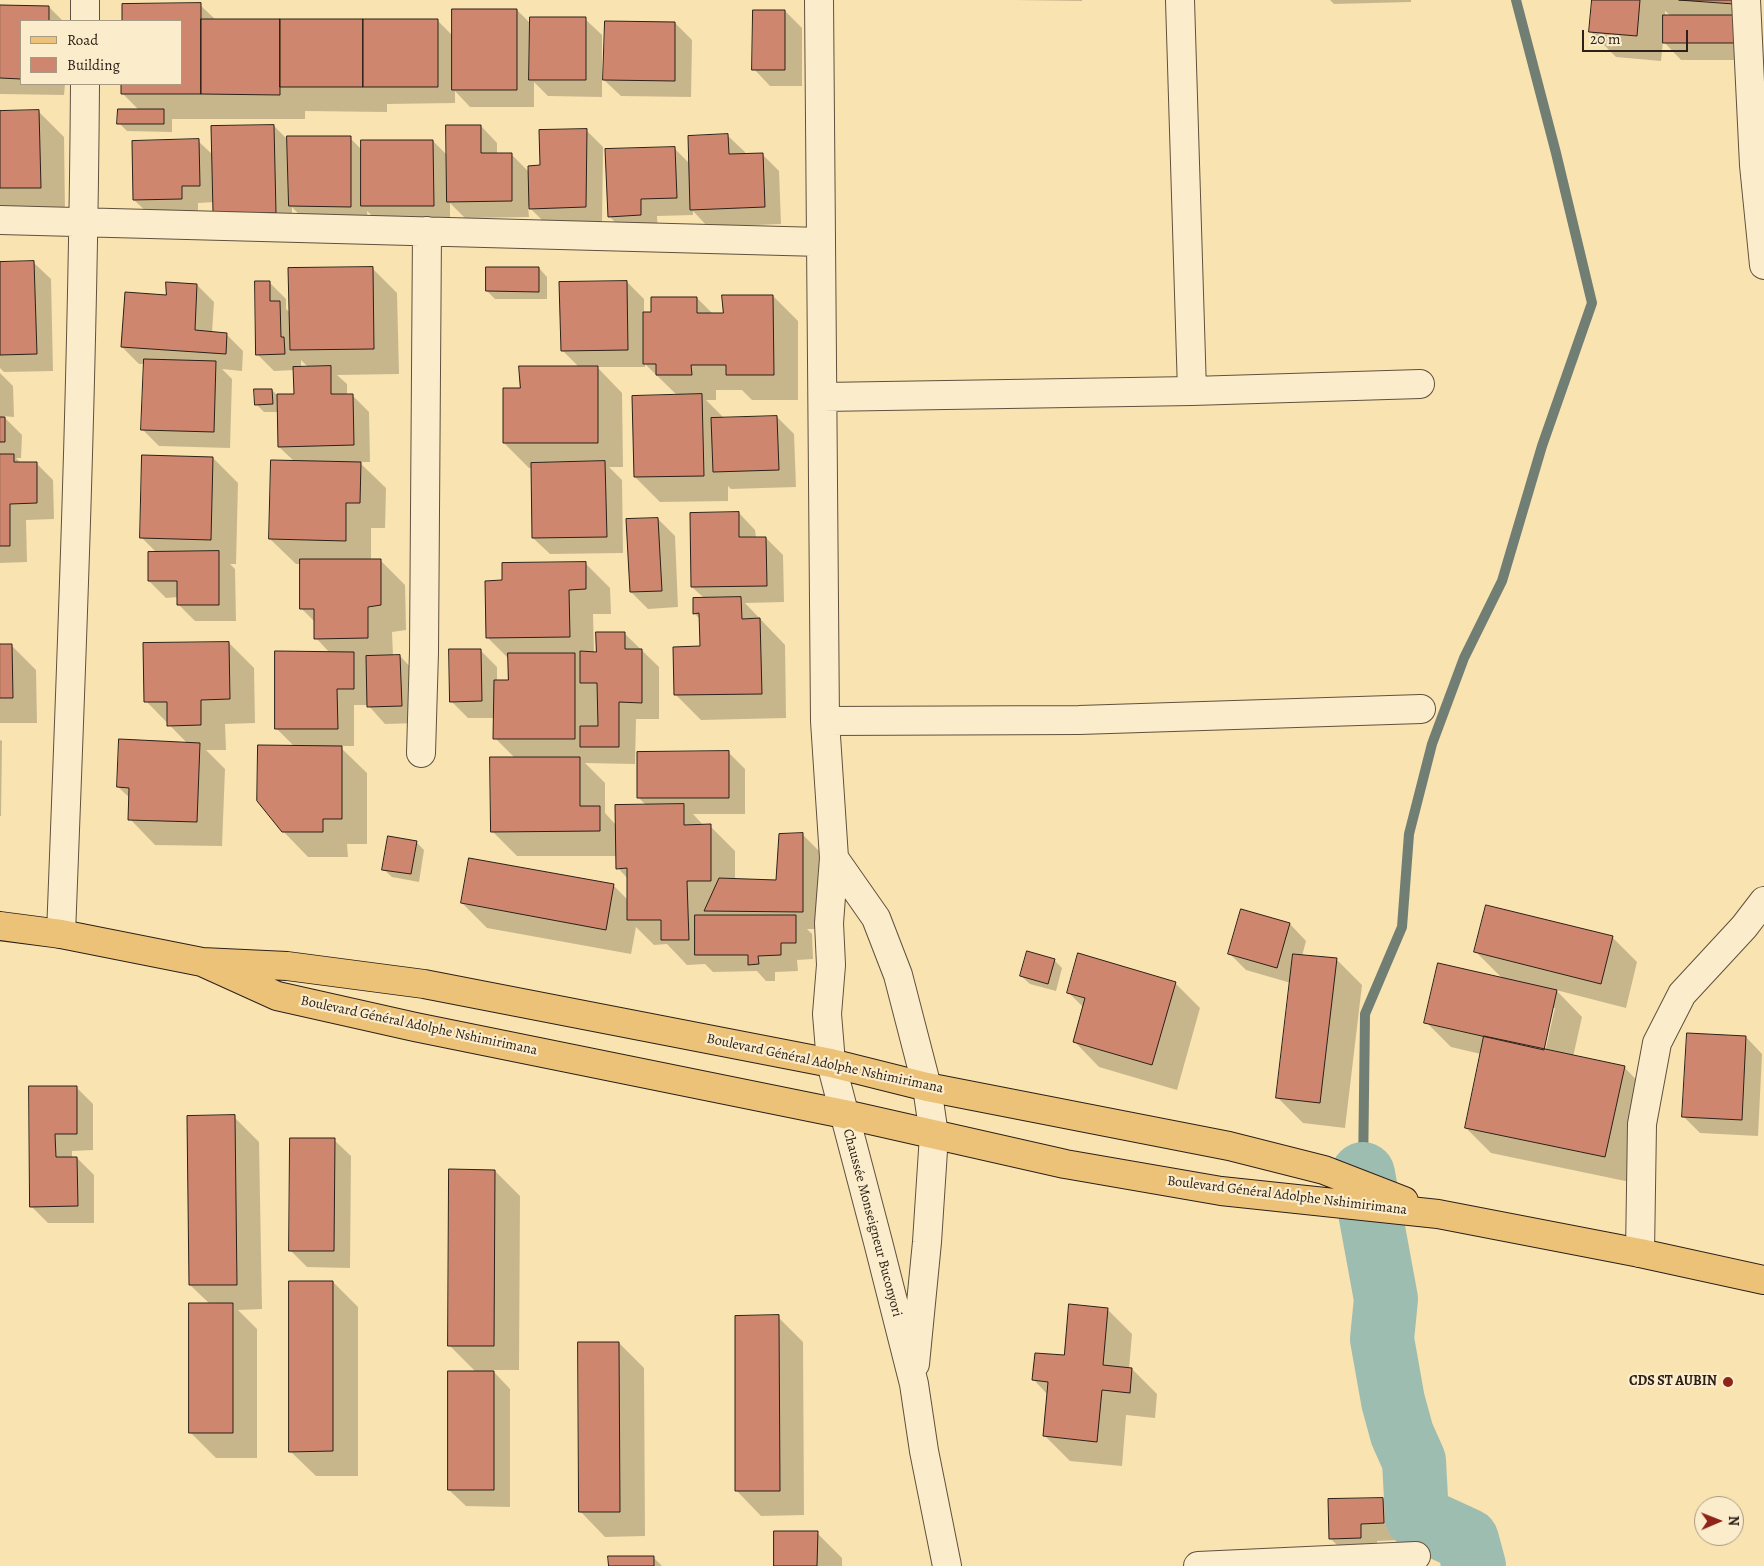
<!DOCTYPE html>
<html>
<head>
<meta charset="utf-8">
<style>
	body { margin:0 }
	#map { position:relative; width:1764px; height:1566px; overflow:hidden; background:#f9e3b0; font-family:Alegreya,serif }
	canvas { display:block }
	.legend { position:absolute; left:20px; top:20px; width:162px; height:65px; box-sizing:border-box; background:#fbedcc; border:1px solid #a89b84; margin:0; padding:6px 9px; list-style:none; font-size:15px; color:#2c2018 }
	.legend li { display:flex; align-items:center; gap:10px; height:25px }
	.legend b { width:25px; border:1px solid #a89b84 }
	.north { position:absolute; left:1694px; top:1496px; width:50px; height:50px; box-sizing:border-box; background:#fbedcc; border:1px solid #a89b84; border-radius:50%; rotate:89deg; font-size:14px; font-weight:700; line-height:20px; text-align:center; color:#2c2018 }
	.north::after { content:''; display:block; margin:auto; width:18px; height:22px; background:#8f2418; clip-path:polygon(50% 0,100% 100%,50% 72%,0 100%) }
	.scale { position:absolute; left:1582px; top:30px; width:106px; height:22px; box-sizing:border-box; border:2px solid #2c2018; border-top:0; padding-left:6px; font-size:15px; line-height:18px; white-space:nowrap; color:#2c2018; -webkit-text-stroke:4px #fbedcc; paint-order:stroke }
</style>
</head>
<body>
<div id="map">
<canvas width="1764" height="1566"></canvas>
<ul class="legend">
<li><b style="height:6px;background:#ecc278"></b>Road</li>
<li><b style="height:14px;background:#ce866f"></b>Building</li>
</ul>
<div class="north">N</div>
<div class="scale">20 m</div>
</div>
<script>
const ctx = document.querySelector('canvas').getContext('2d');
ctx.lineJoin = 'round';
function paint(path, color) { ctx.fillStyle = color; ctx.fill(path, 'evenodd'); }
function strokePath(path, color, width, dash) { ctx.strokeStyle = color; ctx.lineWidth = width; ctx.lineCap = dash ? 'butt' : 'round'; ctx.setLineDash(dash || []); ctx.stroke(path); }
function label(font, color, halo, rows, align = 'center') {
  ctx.font = font + ' Alegreya,serif'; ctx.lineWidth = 4.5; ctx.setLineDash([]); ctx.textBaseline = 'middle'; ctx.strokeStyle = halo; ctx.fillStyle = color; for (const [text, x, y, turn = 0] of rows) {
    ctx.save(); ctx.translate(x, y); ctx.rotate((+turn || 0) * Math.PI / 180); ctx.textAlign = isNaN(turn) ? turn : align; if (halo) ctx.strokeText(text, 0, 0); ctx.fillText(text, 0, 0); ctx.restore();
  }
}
const shadow = new Path2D(`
	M1014,0H1082V1Z
	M1330,0H1411V2L1334,4Z
	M1593,0H1756L1750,60H1681L1663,41L1661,61L1616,57L1591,32ZM1665,11L1671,16H1665Z
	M123,5H200L216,20L438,21L453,36L517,10L531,24L585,19L602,35V97L548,96L534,82V107H470L455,91V103L387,104V112L305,111V119H172V132L127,131L119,123L139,110L123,94V84H181V21H123Z
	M0,6L49,7L63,21H21V84H65L64,95L0,94Z
	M785,11L802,28V86H770L754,69Z
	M675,23L692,40L691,97L621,96L604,80Z
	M0,112H39L64,137L65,212L0,213Z
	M274,126L289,141L350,138L362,150L433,141L448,156L481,126L497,143V154H511L529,172L541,166L586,130L603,147L602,224L547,225L528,206L529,217L465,218L450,203V222H379L367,211L368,223H307L292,207V229L231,228L214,211V202L198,203V216H151L134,200L198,141L213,155Z
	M728,136L745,152V155L762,154L779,171L781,224L708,227L693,211V215L657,216L658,232L626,233L609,216L674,148L690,164Z
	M0,263H34L51,279L53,371L4,372L0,368Z
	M372,268L397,293L399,374L337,375L347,384V395H352L369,412L370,462H359L386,488L385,528H371V560H380L405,585L406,630L392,632L393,656H400L416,673L418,723L385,724L368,705H354V746H339L367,773V844H347L348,857H308L283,831L295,747L277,729L330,653L316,638V623L301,608V564H296L270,539L294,461L279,447L278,412H264L256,404L272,390L277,395H295L294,370L274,371L257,354L269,282L286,299V309L291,313ZM301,360L309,368H301Z
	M539,268L547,277V299H495L487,291Z
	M627,282L644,299V314H652L697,298L713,314H724L773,296L798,321V400H752L742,390H716V400H706L725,419L777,417L794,434L796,487L731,489L728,486V501L660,502L635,477L678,396L645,364V367H597L622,393L623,467H609L622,480L623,553L550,554L533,538L532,468H529L504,443L521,389L579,367L562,350Z
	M197,285L214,302L212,333L226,334L243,351L242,371L222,369L232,379L230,448L159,446L143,430L145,364H139L122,347Z
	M0,373L13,386L14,417L3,416L22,435L21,458H16L21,463H36L53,480L54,519L26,520L27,562L0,563Z
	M213,458L238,483L236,564H230L235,569L236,621H195L178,604V597L166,598L149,581L157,553L141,537Z
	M739,513L755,530L756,538H766L783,555L784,602L745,603L785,645L786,718L701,720L676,695L701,648V620L694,613L705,599L692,587Z
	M658,519L675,536L678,607L648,609L631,592Z
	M585,563L610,588L611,614H593L594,653H597L625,634L659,667V719H636L635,764L585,763L605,783V813L617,826L647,806L639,798L728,752L745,769V814H693L704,826H710L735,851V880L777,882L803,835L820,852V929H807L812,934L813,959L797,960L798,971L775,972V981H766L757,971L713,972L705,964L687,965L667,944L654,945L636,927L631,954L487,928L462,903L470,860L614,886L628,900V879L618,868L617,856H517L492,831L515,758L495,738V718H468L451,701L480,650L497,667V681L509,682V659L488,638L504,582Z
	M229,643L254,668L255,723L225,724L226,750H206L225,769L222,846L155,845L130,819V798L118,787L187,743L146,701Z
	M11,645L36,670L37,723H0V646Z
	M0,740L2,741L1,816H0Z
	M416,842L424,850L419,882L392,877L383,869Z
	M1242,910L1290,924L1306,941L1302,956L1337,960L1362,985L1345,1128L1303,1123L1278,1098L1291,983L1246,970L1229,953Z
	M1612,937L1637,962L1626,1008L1556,990L1582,1017L1573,1057L1624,1067L1649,1093L1630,1182L1491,1153L1466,1128L1481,1054L1451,1047L1426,1022L1503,979L1475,951ZM1552,1008H1555L1544,1056L1541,1055Z
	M1054,960L1062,968L1056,991L1030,984L1021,976Z
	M1175,983L1200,1008L1177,1090L1099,1067L1074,1041L1084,1008L1068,992Z
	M1746,1037L1762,1054L1758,1136L1700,1133L1683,1116Z
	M30,1087H76L93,1104V1150L72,1151V1158H77L94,1175V1223H48L31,1206Z
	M234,1117L259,1142L262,1309L238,1310L257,1329V1458H216L191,1433L210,1304L190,1285Z
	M334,1140L351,1156L350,1268L307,1267L290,1250Z
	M495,1171L520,1196L519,1370H492L510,1389V1507L466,1506L449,1490L476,1372L449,1345Z
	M333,1282L358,1307V1476H316L290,1451Z
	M1107,1309L1132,1334L1129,1369H1132L1157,1394L1155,1418L1126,1415L1122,1466L1070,1461L1045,1436L1048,1395L1034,1380L1065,1356Z
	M778,1317L803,1342L804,1515L761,1516L736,1490Z
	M619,1343L644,1368L645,1536L605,1537L580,1511Z
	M1383,1499L1400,1516V1540L1377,1541V1555H1347L1330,1538Z
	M817,1533L842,1558V1566H775Z
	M653,1557L662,1566H610Z`);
const stream = new Path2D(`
	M1363,1174L1365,1014L1402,927L1409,834L1432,744L1464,658L1502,581L1542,446L1592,303L1556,153L1516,0`);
const river = new Path2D(`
	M1363,1174L1386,1299L1382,1339L1393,1401L1402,1434L1414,1461L1417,1517L1467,1540L1474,1566`);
const building = new Path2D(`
	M1592,0H1640L1637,36L1589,32Z
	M1679,0H1739V4Z
	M201,3V94H121V84H181V21H122V4Z
	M0,5L49,6V21H21V79L0,78Z
	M452,9H517V90H452Z
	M753,10H785V70H752Z
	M1663,15H1734V43H1663Z
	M530,17H586V80H529Z
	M201,19H280V95L201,94Z
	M280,19H363V87H280Z
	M363,19H438V87H363Z
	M605,21L675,22V81L603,80Z
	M118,109H164V124H117Z
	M39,110L41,188H0V111Z
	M274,125L276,213L213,212L211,126Z
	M446,125H481V153H512V201L447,202Z
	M587,129L586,207L529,209L528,166L540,165L539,130Z
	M728,134L729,154L763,153L765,207L690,210L688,136Z
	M287,136H351V207L289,206Z
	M199,139L200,186H182V199L133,200L132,141Z
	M361,140H433L434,206H361Z
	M675,147L677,198L641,199V215L608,217L605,149Z
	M34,261L37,354L0,355V262Z
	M373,267L374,349L290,350L288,268Z
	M486,267H539V292L486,291Z
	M255,281H270V301H280L281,337H284L285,354L256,355Z
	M627,281L628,350L561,351L559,282Z
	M166,282L197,284L195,330L227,333L226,354L121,347L125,292L166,295Z
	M722,295H773L774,375H726V365H691L692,375H656V364H643V312H651V297H697V313H723Z
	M144,359L216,361L214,432L141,430Z
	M331,366V394H353L354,445L278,447L277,394H294L293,367Z
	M519,366H598V443H503V388H520Z
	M254,389H272L273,404L255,405Z
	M702,394L704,476L634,477L632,396Z
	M777,416L779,470L713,472L711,418Z
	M0,417H5V442H0Z
	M0,454H14V462H37V503L10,504V546H0Z
	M142,455L213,457L211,540L140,538Z
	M271,460L361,462L360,503H346V541L269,539Z
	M605,461L607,537L532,538L531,463Z
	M739,512V537H766L767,586L691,587L690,513Z
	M658,518L662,591L630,592L626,519Z
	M219,551V605H177V581H148V552Z
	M300,559H381V605L368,607V638L314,639V609H300Z
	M586,562V589L569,590L570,637L486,638L485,581L502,580V563Z
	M741,597L742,619L760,618L762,694L674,695L673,647L700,646L699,613L693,614V598Z
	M596,632H625V649H642V703L619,702V747H580V726H598L597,683H580V651L596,652Z
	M229,642L230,699L201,700V725L167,726V702H144L143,643Z
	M0,644H12L13,698H0Z
	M449,649H481L482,701L450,702Z
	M275,651L354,652V689H337L338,729H275Z
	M508,653H575V739H493L494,680H508Z
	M400,655L402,706L367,707L366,656Z
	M119,739L200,743L197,822L128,820L129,788L117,787Z
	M258,745L342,746V819H323V832H282L257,801Z
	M729,751V798H637V752Z
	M490,757H580V806H600V831L491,832Z
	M684,804V825L711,824V881H687L689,940H661V920H627V868L616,869L615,805Z
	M803,833V912L704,911L719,878L776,880L779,834Z
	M388,836L417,841L411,874L382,870Z
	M469,858L614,884L606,930L461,903Z
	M1486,905L1613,936L1601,984L1474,952Z
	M1241,909L1290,923L1277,968L1228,954Z
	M695,915H796V943H781V955L758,956L759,964L748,965V955H695Z
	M1027,951L1055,959L1048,984L1020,976Z
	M1078,953L1176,982L1152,1065L1073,1042L1085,998L1067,993Z
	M1293,954L1337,958L1320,1103L1276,1098Z
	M1438,963L1557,990L1544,1050L1424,1023Z
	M1687,1033L1746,1036L1742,1120L1682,1117Z
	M1484,1036L1625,1066L1605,1157L1465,1128Z
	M29,1086H77V1134H55L56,1157H77L78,1206L30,1207Z
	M235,1115L237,1285H189L187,1116Z
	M290,1138H335L334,1251H289Z
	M449,1169L495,1170L494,1346H448Z
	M289,1281H333V1451L289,1452Z
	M189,1303H233V1433H189Z
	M1069,1304L1108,1308L1103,1365L1132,1368L1130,1393L1102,1390L1097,1442L1043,1436L1048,1382L1032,1380L1035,1353L1064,1355Z
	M779,1315L780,1491H735V1316Z
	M578,1342H619L620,1512H579Z
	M448,1371H494V1490H448Z
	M1383,1498L1384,1523L1361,1524V1538L1329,1539L1328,1499Z
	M774,1531H818L817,1566H774Z
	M608,1556H654V1566H609Z`);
const minor = new Path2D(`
	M819,0L825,721L834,858L829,923L831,965L827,1014L831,1063L878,1242L914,1384L924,1451L947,1566
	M1180,0L1192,391
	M1746,0L1754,165L1764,265
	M85,21V0
	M0,220L821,242
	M823,397L1192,391L1420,384
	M825,721L1079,720L1421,709
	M421,753L424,652L427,231
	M834,858L876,918L898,975L927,1087L934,1135L927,1242L915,1364
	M61,934C72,651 83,367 85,84
	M1640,1253L1642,1124L1657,1043L1682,994L1744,927L1764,901
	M1198,1566L1416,1556`);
const major = new Path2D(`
	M0,926L61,934L202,962L287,966L424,984L831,1063L927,1087L1229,1146L1324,1170L1404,1201
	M202,962L277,996L415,1027L844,1114L1065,1164L1221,1191L1438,1214L1640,1253L1764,1280`);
const markers = [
	[1728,1382,6,"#8f2418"]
];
const streetNames = [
	["Boulevard Général Adolphe Nshimirimana",419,1026,12],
	["Boulevard Général Adolphe Nshimirimana",825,1064,12],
	["Boulevard Général Adolphe Nshimirimana",1287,1196,7],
	["Chaussée Monseigneur Buconyori",872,1223,75]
];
const poiNames = [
	["CDS ST AUBIN",1717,1382]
];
paint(shadow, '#0003');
strokePath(stream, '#707e74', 10);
strokePath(river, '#9ebdb1', 64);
paint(building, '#ce866f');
strokePath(building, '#2c2018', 1);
strokePath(minor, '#5f513e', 30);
strokePath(major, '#2c2018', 30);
strokePath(minor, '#fbedcc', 28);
strokePath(major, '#ecc278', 28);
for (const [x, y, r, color] of markers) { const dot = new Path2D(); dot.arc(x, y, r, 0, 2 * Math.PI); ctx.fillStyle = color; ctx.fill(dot); strokePath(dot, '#fbedcc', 2); }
label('14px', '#2c2018', '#fbedcc', streetNames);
label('bold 14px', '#2c2018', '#fbedcc', poiNames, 'right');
</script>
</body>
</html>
